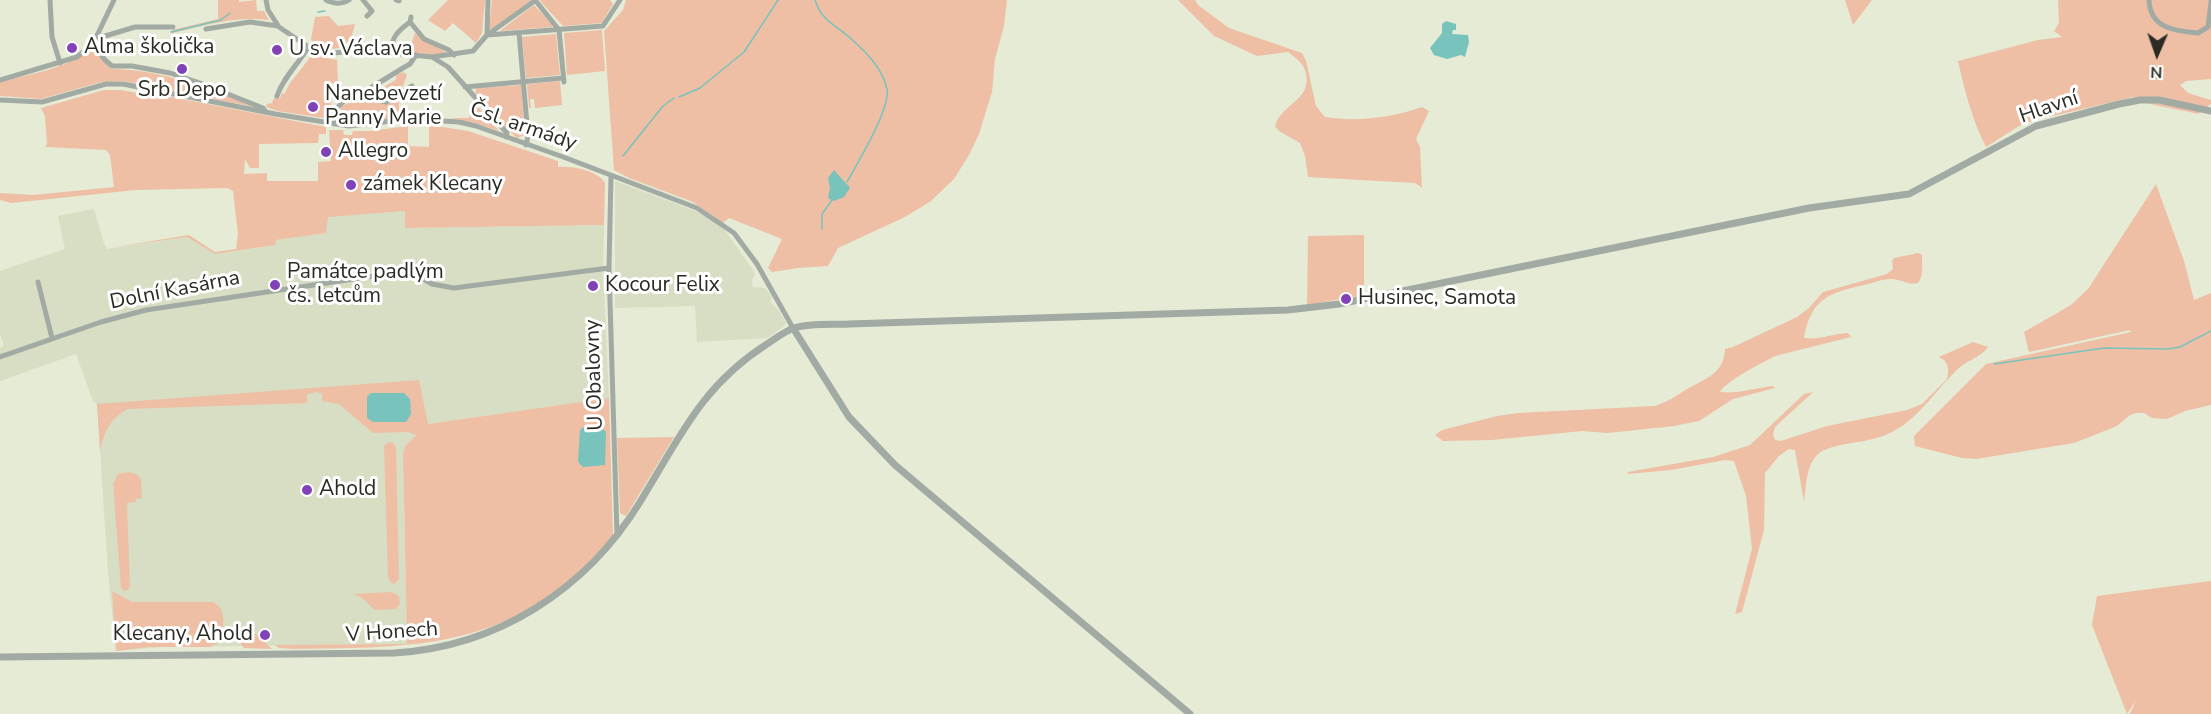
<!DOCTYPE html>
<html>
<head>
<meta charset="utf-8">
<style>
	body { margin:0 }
	#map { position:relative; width:2211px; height:714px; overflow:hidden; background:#e5ebd5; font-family:"Nunito Sans",sans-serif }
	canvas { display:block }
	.north { position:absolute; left:2127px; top:24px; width:60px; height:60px; -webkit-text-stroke:4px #fff; paint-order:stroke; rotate:182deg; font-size:16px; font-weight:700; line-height:24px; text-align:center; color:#2a2c24 }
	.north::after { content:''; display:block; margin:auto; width:21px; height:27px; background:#2a2c24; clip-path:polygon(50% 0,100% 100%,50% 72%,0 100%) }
</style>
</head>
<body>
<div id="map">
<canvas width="2211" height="714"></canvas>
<div class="north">N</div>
</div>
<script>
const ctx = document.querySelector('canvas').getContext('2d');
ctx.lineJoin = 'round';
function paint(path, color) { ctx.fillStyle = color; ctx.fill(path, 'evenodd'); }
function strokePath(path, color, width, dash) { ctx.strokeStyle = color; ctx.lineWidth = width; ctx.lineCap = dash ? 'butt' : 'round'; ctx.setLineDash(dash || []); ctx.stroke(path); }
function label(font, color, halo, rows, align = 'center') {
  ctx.font = font + ' "Nunito Sans",sans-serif'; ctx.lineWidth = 6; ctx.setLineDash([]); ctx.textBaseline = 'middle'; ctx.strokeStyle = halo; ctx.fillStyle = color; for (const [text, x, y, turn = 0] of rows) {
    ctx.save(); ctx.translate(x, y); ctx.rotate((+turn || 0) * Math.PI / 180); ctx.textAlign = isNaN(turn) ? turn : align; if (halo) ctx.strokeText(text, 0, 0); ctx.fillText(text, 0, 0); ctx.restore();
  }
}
const built = new Path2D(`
	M615,181L701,213L724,229L755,273L752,281L753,287L765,288L772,297L770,302L778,310L786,322L784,326L768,338L697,342L695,306L615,308Z
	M94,209L104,244L107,249L187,237L215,254L275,245L276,240L325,233L328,216L405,211L406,228L604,225L603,269L609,398L428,424L405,446L403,454L407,644L162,647L116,651L108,572L97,404L93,401L76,354L0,381V348L4,345L0,334V271L65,249L58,216Z`);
const green = new Path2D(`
	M218,0H239V2L256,0L257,11H264L269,20C235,16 206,25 173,33L172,36V30L218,19Z
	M448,0H485L482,33L476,43L453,23L445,31L428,20Z
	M492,0H530L531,1L491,29H489Z
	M541,0H610L613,4L602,23L563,26L540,1Z
	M626,0H1007L1004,26L995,59L992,92L979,134L969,155L954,179L931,201L905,217L838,248L828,266L798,268L772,272L768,268L782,239L729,218L723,223L693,202L629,178L614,170L604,31L623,10Z
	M1178,0H1195L1198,5L1229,28L1302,53L1306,61L1316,106L1325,117C1357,122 1391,118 1422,107L1429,111L1416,139L1420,147L1422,188L1415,183L1308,177L1305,156L1300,143L1279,131L1275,126C1281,104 1312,100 1306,74C1304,63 1296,58 1288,52L1257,56L1214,36Z
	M1845,0H1872L1853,25Z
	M2058,0H2211V79L2186,81L2180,85L2188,93L2211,100V104L2198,114C2179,109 2148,106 2133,97L2032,121L2019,126L1986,147C1972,120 1965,91 1958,61L2038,40L2062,37L2054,31L2059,23Z
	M534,5L553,25L552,27L501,31V30Z
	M329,16L338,26L355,24C350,50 337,52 314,46L311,39L315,17Z
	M602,30L605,71L567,75L564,33Z
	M415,33L447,53L432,55L408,52Z
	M556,34L560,75L526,78L522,37Z
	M90,50H94L111,69C163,69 210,90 259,108L123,81L101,82L41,99L0,96V82C31,74 64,69 90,50Z
	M312,55L337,60L338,82L330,84L326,91L332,93L330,119L277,111L266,107L267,104L272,103L275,96L280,98L282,93L284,94L290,83Z
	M404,72L407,75L399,97V119L349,122L341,120L339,115L342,106L352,101L368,100L367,93L371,91L375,92L394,81L396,79V75Z
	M560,81L562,105L535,108L534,99H530L531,108H529L527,84Z
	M521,85L525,135L517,138L496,118L475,92L477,88Z
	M104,90H121L165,98L166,96L326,127V134H319L318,143L259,144V168H250L245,159L244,174L267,173V181H318V162L331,161L329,130H343L344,135H352L353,131H370L408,126V146L429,147V125L468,131L558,161V167C572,166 597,170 605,183L604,225L405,228V211L328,217L326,233L276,240L275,245L215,254L187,237L109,248L189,235L215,252L236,249L238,234L233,191L227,188L136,190L11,203L0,200V193L34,195L114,187L110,155L106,150L45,147L47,144L45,116L41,108Z
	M473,101L499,131L475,123L450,118H469Z
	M2156,184L2184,261L2194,300L2211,293V405L2185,411L2167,419L2152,418L2144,413H2136L2130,415L2117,426L2074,443L1976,459L1962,458L1915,446L1914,436L1986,364L2131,332L2130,330L2029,352L2024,332L2071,305L2088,289Z
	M1364,235V295L1307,305L1308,236Z
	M1918,253L1922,255C1922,265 1924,275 1918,283C1909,286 1901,279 1891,279C1882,279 1873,283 1864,285C1828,293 1811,299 1804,338C1818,340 1833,334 1848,333L1851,337L1775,356C1762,363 1726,381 1720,392C1739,394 1755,388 1773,386L1775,388L1733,399L1699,421L1674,426L1608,433L1582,431L1492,440L1443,441L1435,435L1442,430L1497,416L1518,413L1655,406C1668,402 1677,395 1689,388C1707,378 1724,373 1725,349L1733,347L1797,317L1809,308L1823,292L1887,274L1893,269L1892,261L1894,258Z
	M1973,342L1988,347C1981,357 1968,360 1959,368C1933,392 1915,426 1880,437C1863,443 1832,443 1818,454C1806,465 1806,487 1804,502L1795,450L1789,449L1779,456L1765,473L1764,530L1742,612L1735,614L1752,549L1746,496L1734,461L1725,460L1671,470L1627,474L1628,472L1713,457L1750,445L1804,394L1813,392L1775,427L1773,434L1775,440L1781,441L1827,426L1907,410L1922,404L1947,379C1949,370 1949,361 1939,357Z
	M419,380L428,424L609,398L613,536C598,551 584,568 568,582C483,651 398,647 294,649L279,648L275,645L407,644L403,454L405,446L416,435L408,432L373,433L339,404L322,401V394L317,392L307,394V403L128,409C110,418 105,431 100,450L97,404Z
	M674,437L626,516L620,513L617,438Z
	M392,442L396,447L399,579L394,584L391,583L388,577L384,446L387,443Z
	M129,472L136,474L141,479L142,498L136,499V502L127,503L130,587L128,590L125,591L121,588L113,484L118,474Z
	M2211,581V714H2130L2136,700L2127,714L2092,625L2097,596Z
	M112,591L132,602H213C228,609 222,626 223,638L216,644L210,647H149L116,651Z
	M392,592L399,596L400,603L396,609L375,610L361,597L352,594Z
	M243,634H256L272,649L244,648L239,641L240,635Z`);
const water = new Path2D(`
	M1446,21L1456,24V30H1453L1452,34L1468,35L1469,42L1465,57L1461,55L1447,59L1434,55L1430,48L1442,33V24Z
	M834,170L850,188L844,197L834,201L828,198L830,188L828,178Z
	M371,393H404L410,399L411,414L406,422H373L367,418V397Z
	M584,427H601L606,432L605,465L583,467L578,462L580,430Z`);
const stream = new Path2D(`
	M815,0C821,20 834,24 849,37C865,51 882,67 887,89C891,108 857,164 847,182
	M318,12L325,11
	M171,32L221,20L230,13
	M679,97L700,88L744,52L778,0
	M623,156L663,106L674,98
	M822,229V214L832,200
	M1994,364L2104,348L2168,349L2180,347L2211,331`);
const minor = new Path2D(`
	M50,0L52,37L60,63
	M266,0L268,10L279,27L313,50L334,53L361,50L432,57L448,67L507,133L506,137
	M326,0C334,4 341,5 349,0
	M363,0L372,11L367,16
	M396,0L399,1
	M535,0L559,30L564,82
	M2149,0C2150,28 2174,31 2198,33L2208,27L2211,2
	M411,17L410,22L424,39L449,50L454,55
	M206,29L250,22L278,26
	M519,33L528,136L526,145
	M487,35L603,26L620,0
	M487,35L488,0
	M98,36L102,37L135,27H173
	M93,44L105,60L112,66H132L170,73L200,83L263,108L266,112
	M391,52C392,36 398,31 410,22
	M432,57L473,51L487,35L536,0
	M0,80L77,57L93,44L114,0
	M465,87L563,78
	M359,95L386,102L412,86
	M277,96C283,78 298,64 308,48
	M0,100L42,102L106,84H123L275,114L349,126L409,119L459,122L476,126L566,158L697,208L734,233L757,264L793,328
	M335,124L338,107L344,101L359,95L403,68L410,64L416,55
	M611,176L609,268L617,535
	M38,282L52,338
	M0,357L101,322L146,310L401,272L418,276L432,284L454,288L609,268`);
const tertiary = new Path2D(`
	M793,328L849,417L895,465L1190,714
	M0,657L394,653C497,647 586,590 640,502C679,439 701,386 767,344C775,339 785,331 794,328C811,323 832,325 849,324L1288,310L1339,304L1809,208L1909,194L2036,126L2119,104L2140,100H2159L2211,111`);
const markers = [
	[72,48,6,"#8242b7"],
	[277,50,6,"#8242b7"],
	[182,69,6,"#8242b7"],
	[313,107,6,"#8242b7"],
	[326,152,6,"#8242b7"],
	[351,185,6,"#8242b7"],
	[275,285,6,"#8242b7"],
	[593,286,6,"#8242b7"],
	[1346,299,6,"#8242b7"],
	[307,490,6,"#8242b7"],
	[265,635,6,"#8242b7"]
];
const poiNames = [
	["Alma školička",84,48],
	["U sv. Václava",289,50],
	["Srb Depo",182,91,"center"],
	["Nanebevzetí",325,95],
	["Panny Marie",325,119],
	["Allegro",338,152],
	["zámek Klecany",363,185],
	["Památce padlým",287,273],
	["čs. letcům",287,297],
	["Kocour Felix",605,286],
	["Husinec, Samota",1358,299],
	["Ahold",319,490],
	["Klecany, Ahold",253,635,"right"]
];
const streetNames = [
	["Hlavní",2049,108,-19],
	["Čsl. armády",523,127,19],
	["Dolní Kasárna",175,291,-11],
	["U Obalovny",595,375,-92],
	["V Honech",392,633,-4]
];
paint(built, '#d7dec3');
paint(green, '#eebfa5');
paint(water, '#78c3bc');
strokePath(stream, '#78c3bc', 1.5);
strokePath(minor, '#a2aaa4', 5);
strokePath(tertiary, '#a2aaa4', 7);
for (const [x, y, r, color] of markers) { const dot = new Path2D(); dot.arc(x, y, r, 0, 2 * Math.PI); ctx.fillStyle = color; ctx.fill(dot); strokePath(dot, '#fff', 2); }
label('21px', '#2a2c24', '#fff', poiNames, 'left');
label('21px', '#2a2c24', '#fff', streetNames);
</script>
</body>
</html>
